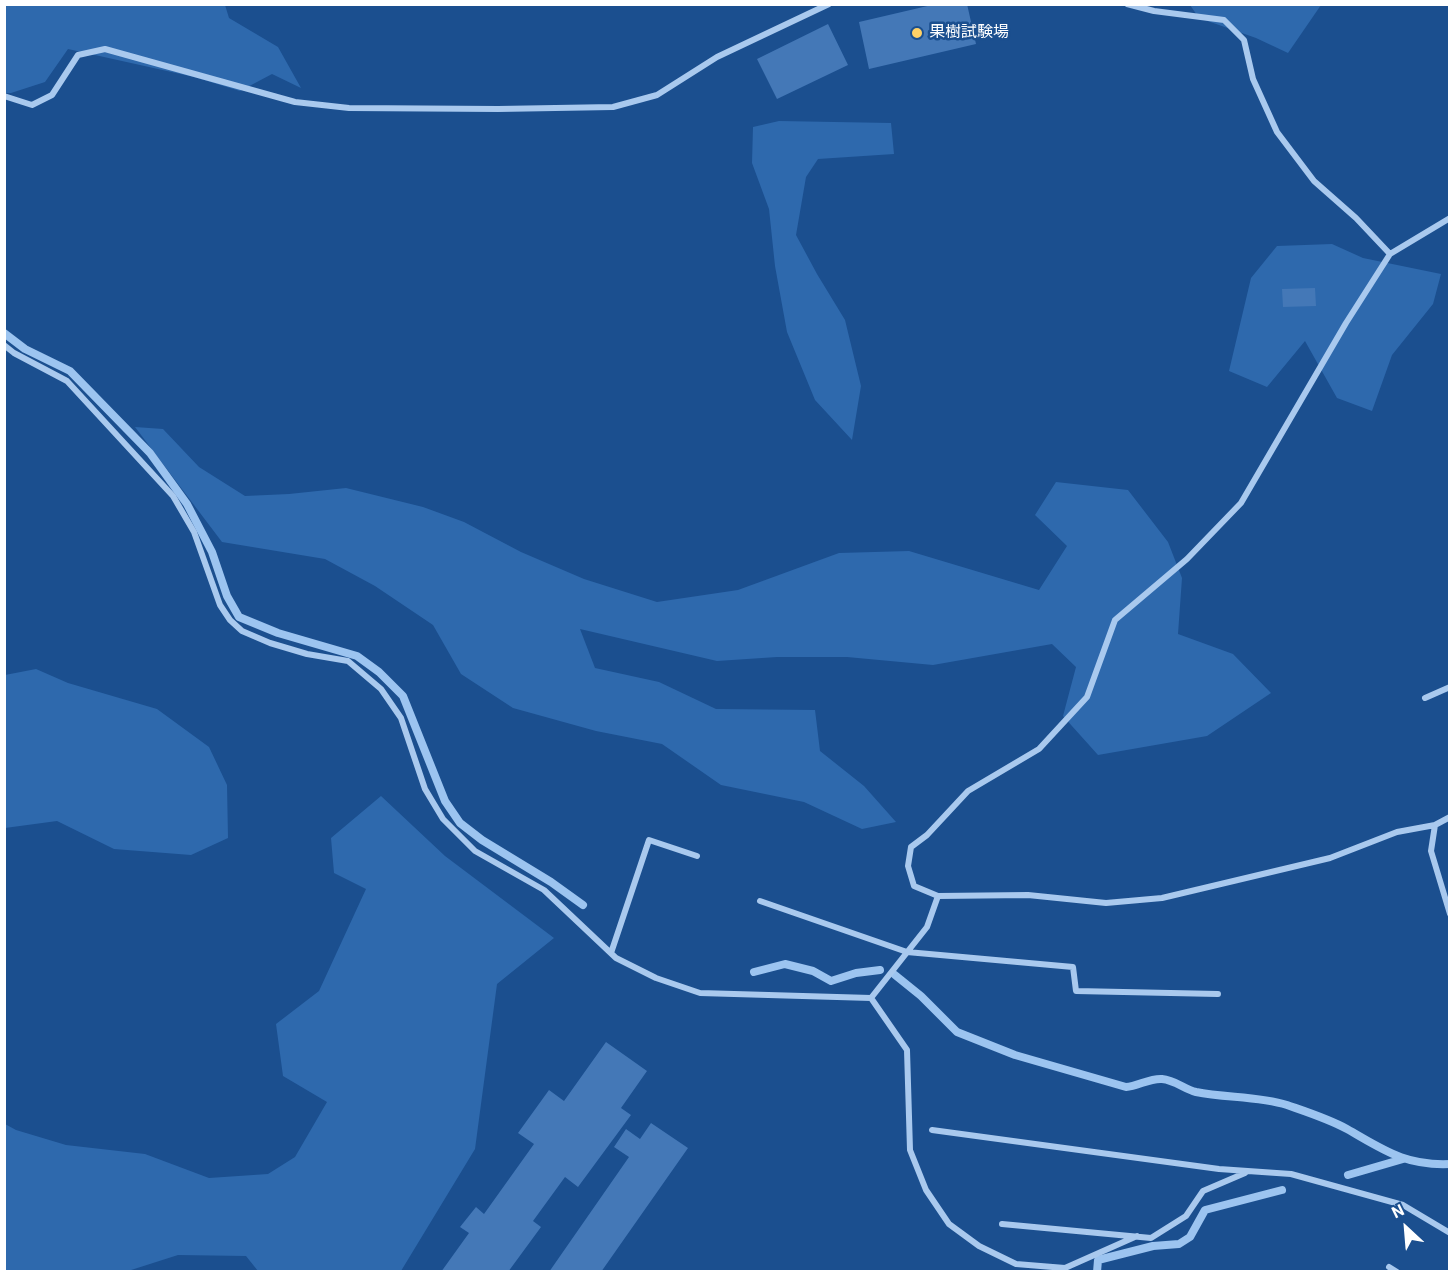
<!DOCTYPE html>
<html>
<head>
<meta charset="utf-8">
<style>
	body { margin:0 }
	#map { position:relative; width:1454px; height:1276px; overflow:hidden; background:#1b4f8f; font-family:Roboto,sans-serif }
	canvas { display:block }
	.frame { position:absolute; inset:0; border:6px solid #fff; pointer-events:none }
	.north { position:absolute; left:1376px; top:1198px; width:60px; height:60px; -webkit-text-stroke:4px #1b4f8f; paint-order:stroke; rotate:334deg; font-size:16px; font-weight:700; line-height:24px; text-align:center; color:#fff }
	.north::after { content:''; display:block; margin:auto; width:21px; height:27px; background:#fff; clip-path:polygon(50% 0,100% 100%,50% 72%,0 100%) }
</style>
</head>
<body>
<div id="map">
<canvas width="1454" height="1276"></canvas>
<div class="frame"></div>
<div class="north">N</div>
</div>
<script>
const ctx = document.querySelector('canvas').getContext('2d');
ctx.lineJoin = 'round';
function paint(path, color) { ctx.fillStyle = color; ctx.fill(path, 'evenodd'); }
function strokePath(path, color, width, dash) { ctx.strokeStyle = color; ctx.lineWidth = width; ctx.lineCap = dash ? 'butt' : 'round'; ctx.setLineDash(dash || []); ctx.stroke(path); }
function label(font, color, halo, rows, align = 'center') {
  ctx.font = font + ' Roboto,"Noto Sans JP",sans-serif'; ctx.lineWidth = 5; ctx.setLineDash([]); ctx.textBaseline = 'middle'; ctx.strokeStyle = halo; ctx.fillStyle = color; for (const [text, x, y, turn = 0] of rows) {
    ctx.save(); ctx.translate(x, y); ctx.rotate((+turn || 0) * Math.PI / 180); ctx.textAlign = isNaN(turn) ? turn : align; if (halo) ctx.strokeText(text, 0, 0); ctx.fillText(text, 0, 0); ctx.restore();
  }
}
const green = new Path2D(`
	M4,5H225L229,18L278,47L301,88L272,74L240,91L194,77L68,49L45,82L11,93H5Z
	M1190,5H1321L1288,53L1256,38L1199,18Z
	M779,121L891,123L894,154L818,159L806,177L796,235L817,274L845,320L861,386L852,440L815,400L787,332L775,266L769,209L752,163L753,127Z
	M1332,244L1363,258L1441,274L1433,304L1392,355L1372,411L1337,398L1305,341L1267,387L1229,371L1251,278L1277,246Z
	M135,427L163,429L199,467L245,496L289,494L346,488L423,507L464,522L521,552L584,579L657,602L738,590L839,553L909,551L1039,590L1067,546L1035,515L1056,482L1128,490L1168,542L1182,578L1178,634L1233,654L1271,693L1207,736L1098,755L1063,716L1076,667L1052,644L933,665L847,657H777L717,661L580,629L595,668L659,682L716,709L815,710L820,751L864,786L896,822L862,829L804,802L721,785L662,744L596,731L513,708L461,674L433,625L375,586L325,559L222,542Z
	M36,669L68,683L157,709L209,747L227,785L228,838L191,855L114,849L57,821L5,828V675Z
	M381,796L445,856L554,938L497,984L475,1149L401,1271H258L246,1256L178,1255L128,1271H5V1124L16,1130L66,1145L145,1154L209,1178L268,1174L295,1157L327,1102L283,1076L276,1024L319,991L366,889L334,873L331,838Z`);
const stream = new Path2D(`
	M4,333L25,349L70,371L150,453L187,504L212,552L227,596L239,617L278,633L357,656L379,672L403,696L445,801L460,823L482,840L551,882L583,905
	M754,972L785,964L813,971L831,981L856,973L880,970
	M895,975L921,996L957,1032L1015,1055L1126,1087C1138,1086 1150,1078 1162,1079C1175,1080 1184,1089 1196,1092C1225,1098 1259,1096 1287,1105C1307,1112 1329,1119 1347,1129C1384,1150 1405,1166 1450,1164
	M1348,1175L1403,1159
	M1097,1272L1098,1260L1153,1246L1179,1244L1190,1237L1205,1210L1282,1190`);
const building = new Path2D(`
	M936,4H967L976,44L869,69L859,22Z
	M828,24L848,65L777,99L757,59Z
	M1315,288L1316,306L1283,307L1282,289Z
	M606,1042L647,1071L621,1108L631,1115L578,1187L565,1177L533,1221L541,1227L508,1272H441L469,1233L460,1227L476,1207L484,1214L534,1144L518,1133L549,1090L564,1101Z
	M651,1123L688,1148L601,1272H549L629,1157L614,1147L626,1129L640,1139Z`);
const street = new Path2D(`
	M1127,4L1154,11L1224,20L1244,40L1253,79L1277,132L1314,181L1356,218L1390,254
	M4,96L32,105L52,95L78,55L105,49L295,102L349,108L498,109L613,107L657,95L717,57L829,4
	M1450,218L1390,254L1346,323L1241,503L1187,559L1115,620L1087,697L1039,749L968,791L927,835L911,847L908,866L914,886L938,896L1028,895L1106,903L1162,898L1330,858L1397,832L1435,825L1450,817
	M4,345L14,353L67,381L173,496L194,532L220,605L230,620L242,631L270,643L307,654L348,661L381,689L401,718L425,789L443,819L475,851L544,890L616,958L656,978L700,993L871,998L927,927L938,896
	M1425,698L1450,687
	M1435,825L1431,851L1450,914
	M760,901L907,952L1073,967L1076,991L1218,994
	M611,953L649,840L697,856
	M871,998L907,1050L910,1150L926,1190L949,1224L979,1246L1016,1264L1065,1268L1137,1236
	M932,1130L1219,1169L1291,1174L1403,1205L1450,1233
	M1002,1224L1151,1238L1186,1216L1203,1191L1245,1173
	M1389,1267L1397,1272`);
const markers = [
	[917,33,6,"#ffd166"]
];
const poiNames = [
	["果樹試験場",929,33]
];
paint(green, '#2e69ad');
strokePath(stream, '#9cc4f0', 8);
paint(building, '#4478b7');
strokePath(street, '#a9c9ee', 6);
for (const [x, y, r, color] of markers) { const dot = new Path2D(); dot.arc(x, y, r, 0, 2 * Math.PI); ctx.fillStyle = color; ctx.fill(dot); strokePath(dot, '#1b4f8f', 2); }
label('16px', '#fff', '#1b4f8f', poiNames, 'left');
</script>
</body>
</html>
